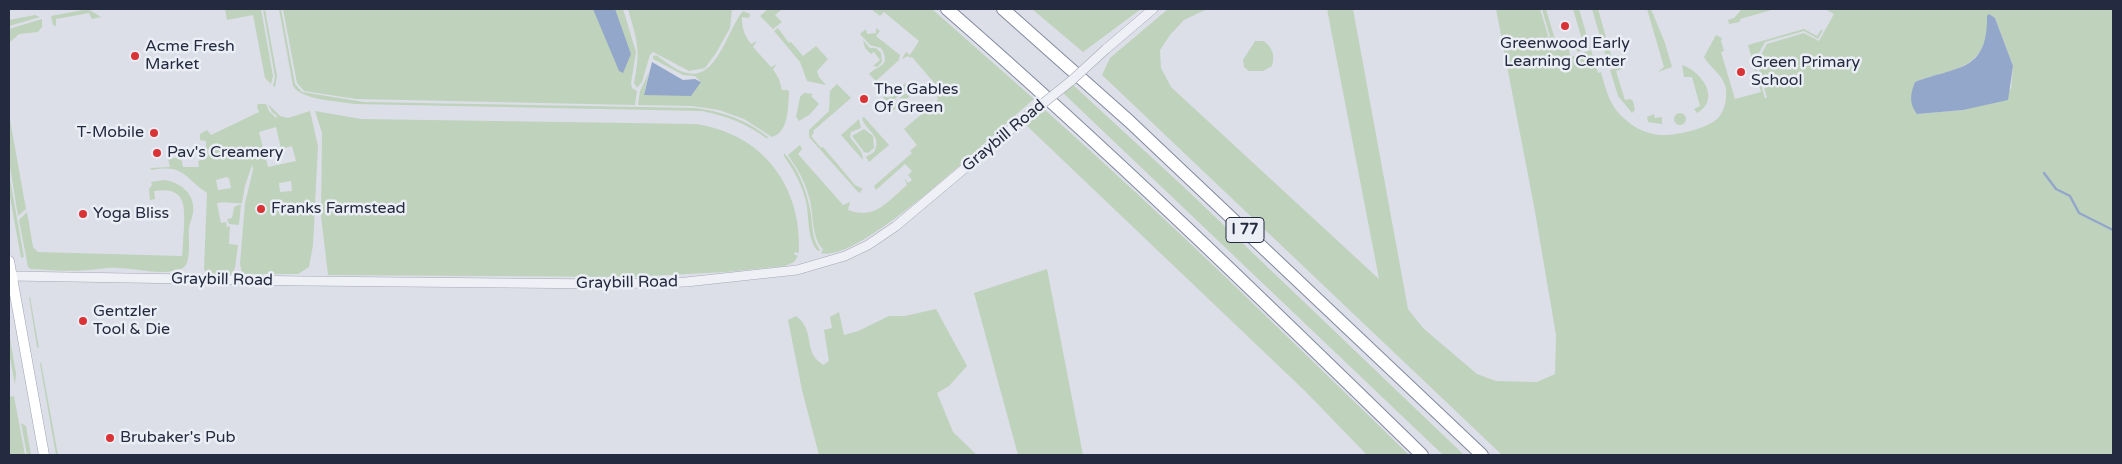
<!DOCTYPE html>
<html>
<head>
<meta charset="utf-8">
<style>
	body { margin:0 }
	#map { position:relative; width:2122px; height:464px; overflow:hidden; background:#dcdfe8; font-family:"Varela Round",sans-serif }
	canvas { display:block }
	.frame { position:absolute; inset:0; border:10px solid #242a3f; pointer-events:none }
</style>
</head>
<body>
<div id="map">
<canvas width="2122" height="464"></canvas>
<div class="frame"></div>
</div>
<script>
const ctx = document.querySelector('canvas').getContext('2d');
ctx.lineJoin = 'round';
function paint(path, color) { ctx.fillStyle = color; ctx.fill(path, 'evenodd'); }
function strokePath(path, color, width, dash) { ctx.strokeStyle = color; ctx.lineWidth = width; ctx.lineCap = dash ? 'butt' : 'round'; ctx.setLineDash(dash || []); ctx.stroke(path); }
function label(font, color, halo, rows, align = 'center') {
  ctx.font = font + ' "Varela Round",sans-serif'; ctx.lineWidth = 5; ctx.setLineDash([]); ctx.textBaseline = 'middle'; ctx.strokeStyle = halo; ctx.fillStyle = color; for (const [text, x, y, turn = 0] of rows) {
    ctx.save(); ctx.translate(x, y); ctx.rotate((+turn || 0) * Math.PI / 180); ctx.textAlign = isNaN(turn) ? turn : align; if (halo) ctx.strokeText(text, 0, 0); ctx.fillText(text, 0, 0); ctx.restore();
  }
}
const green = new Path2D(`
	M88,9L101,17L92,19L89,13L56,19V26L53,25L51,16Z
	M225,9H261L273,76L271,84L265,78L253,15L227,20Z
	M263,9H265L277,76L275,87L273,86L275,77Z
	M279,9H281L295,84L302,92L364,102L696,108C723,112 748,120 769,138H766C746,123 726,116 702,111L355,104C338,101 301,100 293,86Z
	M283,9H623L636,52L631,83L632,88L637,91L635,105L356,99L304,91L297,83Z
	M628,9H732L730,28L716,53L705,68L689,71L653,52L650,55L642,82L637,88L634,83C641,49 637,41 628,9Z
	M768,9H782L775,15L782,22L773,29L760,16Z
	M871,9H932L1034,99C1000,127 861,265 821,253L823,249C811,238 814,212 809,197C805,181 797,168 788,155L800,145L802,149L798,154L843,205L850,202L848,210C875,220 887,202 907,185L904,178L908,183L912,180L908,175L912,171L905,164L876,190L874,186L912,153L910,151L917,145L904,129L936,102L938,99L937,97L942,92L912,57L910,58L908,56L902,59L906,52L910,55L919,41L884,12L880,16Z
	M1032,9H1141L1083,52Z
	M1168,9H1207L1184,20L1170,35L1160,50L1161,68L1171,87L1379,279L1327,9H1353L1408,309L1423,328L1477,374L1496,381L1537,382L1555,374L1556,335L1534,206L1496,9H1540L1553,52L1554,51L1542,9H1546L1558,50L1568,47L1571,57L1591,50L1598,73L1601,72C1606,90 1610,107 1625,119C1634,128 1647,134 1660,135C1675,136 1707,129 1718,118C1725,111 1727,98 1726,89C1723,74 1711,69 1704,57L1716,35L1722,38L1721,41L1724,51L1721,52L1735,99L1761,92L1748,45L1804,29L1817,36L1821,30H1823L1818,39L1804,31L1765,42L1754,62L1765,98H1767L1757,62L1767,44L1804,33L1819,41L1834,14L1825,9H2113V455H1502L1102,75L1110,58ZM1987,16L1995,18L2013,66L2011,89L1963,110L1917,114L1915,82C1942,71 1975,72 1986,40C1988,33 1987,23 1987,16Z
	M1573,9H1579L1589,43L1587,48L1578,52L1573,46L1583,43Z
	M1592,9H1598L1613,62L1619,61L1622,63L1609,67Z
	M1647,9H1651L1665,43L1672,67L1658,72L1664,67Z
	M1742,9H1775L1740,19V22L1729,24L1728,20L1734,18Z
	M743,11L750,14L749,18L742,17C742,28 744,35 751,44L757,41L753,47L771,67L777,64L773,69L779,79L782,90H788L789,92C788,107 789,132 772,137L744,119L719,110L692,106L638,105L640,91L649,72L644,94L701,82L695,76L683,75L653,59V56L656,55C665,61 676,71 687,73C717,81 728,28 743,11Z
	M35,15L40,17L9,26V20Z
	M42,19V27L38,32L19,34L9,43V29Z
	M778,28L789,43L791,42L803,56L816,46L828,59L817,71L819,77L826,85L807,81L800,62L774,31Z
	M876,28L880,31L876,36L900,55L899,60L876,81L869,74C878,65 892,66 881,48L870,45L860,34L866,29L867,34L876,33Z
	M863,40L870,48H876L881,53L882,62L877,67L873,66L880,60L874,52L871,54L865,48Z
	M1255,41H1264C1273,49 1275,55 1272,66L1263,71H1249L1244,67L1243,60Z
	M1682,65C1701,71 1722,99 1697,113L1694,109L1700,106L1692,77H1684Z
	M1622,66V69L1616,71L1625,100L1630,99L1633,101L1635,110L1632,113L1618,96L1610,70Z
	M906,83L916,94L914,95L909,91L902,92L891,103L883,98L885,96L888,98Z
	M837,84L851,98L813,131L814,133L811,136L821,148L823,147L855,185L863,189L859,193L809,137V130L829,111L830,91Z
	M1072,84L1186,189L1464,455H1443L1062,92Z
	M804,93L813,94L811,96L819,104L809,115L799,121L796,117L800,97Z
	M908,93L911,95L890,113L879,101L881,100L886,105C895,106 900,100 902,95Z
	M258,104H266L269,111L276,118L277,116L272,112L268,104L280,116L288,118L310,111L318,146L313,245L309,267L298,274H242L240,264L245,203L253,170L252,165L245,186L242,203C233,204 227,201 217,203L221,223L226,222L227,227L230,226L229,244L238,245L235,268L231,274H207L204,269L207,193C184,178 185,164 152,170L150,168L170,167L168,159L181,157L183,167H199L198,161L206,159V141L200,140V134L207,130L211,135L259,112L257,107ZM276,127L281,149L292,146L296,161L268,167L259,132ZM226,177L229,178L231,188L218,190L216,180ZM291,181L292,191L280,192L279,183Z
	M1044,109C1169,220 1289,338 1409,455H1367L1305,391L1026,125Z
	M315,111L361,119L696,124C763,134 802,186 799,253L795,252L794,254L798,256L794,262L785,266L726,272L629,277L328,275L321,216L322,133Z
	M1674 119a6 6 0 1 1 12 0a6 6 0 1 1-12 0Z
	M9,114L26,209L18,216L9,161Z
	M1654,114L1655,118L1662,117V124L1648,122L1647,117Z
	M864,117L889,145L869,162L866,157L874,152C883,135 866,132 862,118Z
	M859,119L861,128L851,132L850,137C855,145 863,150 863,160L841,135Z
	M864,129L873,136L874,148L868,153L864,152L852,136Z
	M784,153C798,168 806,189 810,209C813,222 811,239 820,250L818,251C806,239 810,214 805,198C801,183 793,169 784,156Z
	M9,174L24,257L21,258L9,191Z
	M164,180C181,182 196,195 193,213C192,218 190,223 189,228C188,237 192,263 183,268C164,277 138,268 118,268C108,267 98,270 88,270C69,272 50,270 31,269L28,267L19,220L27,212L33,247L38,252L182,256C183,247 183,237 184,228C185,204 185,186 154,191L155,199L150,200L149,189L152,185L151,182Z
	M241,204L239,225L229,224L227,219L232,218L234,207Z
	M1047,269L1083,455H1018L974,293Z
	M29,297H30L39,348L37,347Z
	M936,309L967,366L949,386L937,393L953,432L977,455H819L802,390L788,320L796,316C812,327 807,346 814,356C816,360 820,362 823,365L829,361L824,330L832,328L830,317L839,312L844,335L858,331L889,316H905Z
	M9,332L16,374L15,385L9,352Z
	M41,362L58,455H56L40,364Z
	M14,396L25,455H9V397Z
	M21,423L26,426L31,455H27Z`);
const water = new Path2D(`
	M593,9H615L631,54L623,73L619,71Z
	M1989,14L1995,18L2013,66L2008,100L1963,110L1917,114C1909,104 1910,94 1915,82C1956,66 1988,73 1987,16Z
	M652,62L683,80L695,79L701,82L691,96L644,95Z`);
const stream = new Path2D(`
	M2044,173L2056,189L2070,196L2079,213L2113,230`);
const tertiary = new Path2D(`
	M1106,49L1153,9
	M11,276L304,281L604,284L686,282L797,270L845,256L868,245L896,226L1021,121`);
const primary = new Path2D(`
	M9,261L44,455`);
const motorway = new Path2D(`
	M947,9C1111,152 1266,303 1422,455
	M1003,9L1129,121L1482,455`);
const tertiaryBridge = new Path2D(`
	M1021,121L1071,81L1106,49`);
const markers = [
	[1565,26,5,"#da3336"],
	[135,56,5,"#da3336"],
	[1741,72,5,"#da3336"],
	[864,99,5,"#da3336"],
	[154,133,5,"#da3336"],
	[157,153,5,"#da3336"],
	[261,209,5,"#da3336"],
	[83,214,5,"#da3336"],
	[83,321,5,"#da3336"],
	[110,438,5,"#da3336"]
];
const shields = [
	[1245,230,38]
];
const shieldNames = [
	["I 77",1245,230]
];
const poiNames = [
	["Greenwood Early",1565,44,"center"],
	["Learning Center",1565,62,"center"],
	["Acme Fresh",145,47],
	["Market",145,65],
	["Green Primary",1751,63],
	["School",1751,81],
	["The Gables",874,90],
	["Of Green",874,108],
	["T-Mobile",144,133,"right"],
	["Pav's Creamery",167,153],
	["Franks Farmstead",271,209],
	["Yoga Bliss",93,214],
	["Gentzler",93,312],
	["Tool & Die",93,330],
	["Brubaker's Pub",120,438]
];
const streetNames = [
	["Graybill Road",1004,136,-40],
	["Graybill Road",222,280,1],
	["Graybill Road",627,283,-1]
];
paint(green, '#bfd2bc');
paint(water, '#93a7cb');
strokePath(stream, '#93a7cb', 2.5);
strokePath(tertiary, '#a5a9b5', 10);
strokePath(primary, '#9aa1b4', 11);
strokePath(motorway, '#828a9f', 14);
strokePath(tertiary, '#eff0f6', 9);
strokePath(primary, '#fff', 10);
strokePath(motorway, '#fff', 12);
strokePath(tertiaryBridge, '#a5a9b5', 10, []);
strokePath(tertiaryBridge, '#eff0f6', 9);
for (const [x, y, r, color] of markers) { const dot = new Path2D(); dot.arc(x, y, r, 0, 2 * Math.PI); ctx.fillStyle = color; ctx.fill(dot); strokePath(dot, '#ebeef5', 2); }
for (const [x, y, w] of shields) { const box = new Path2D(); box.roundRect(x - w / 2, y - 12.5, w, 25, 4); ctx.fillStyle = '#ebeef5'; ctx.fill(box); strokePath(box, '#242a3f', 1); }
label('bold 15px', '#242a3f', null, shieldNames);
label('16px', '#242a3f', '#ebeef5', poiNames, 'left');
label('16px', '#242a3f', '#ebeef5', streetNames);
</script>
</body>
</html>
